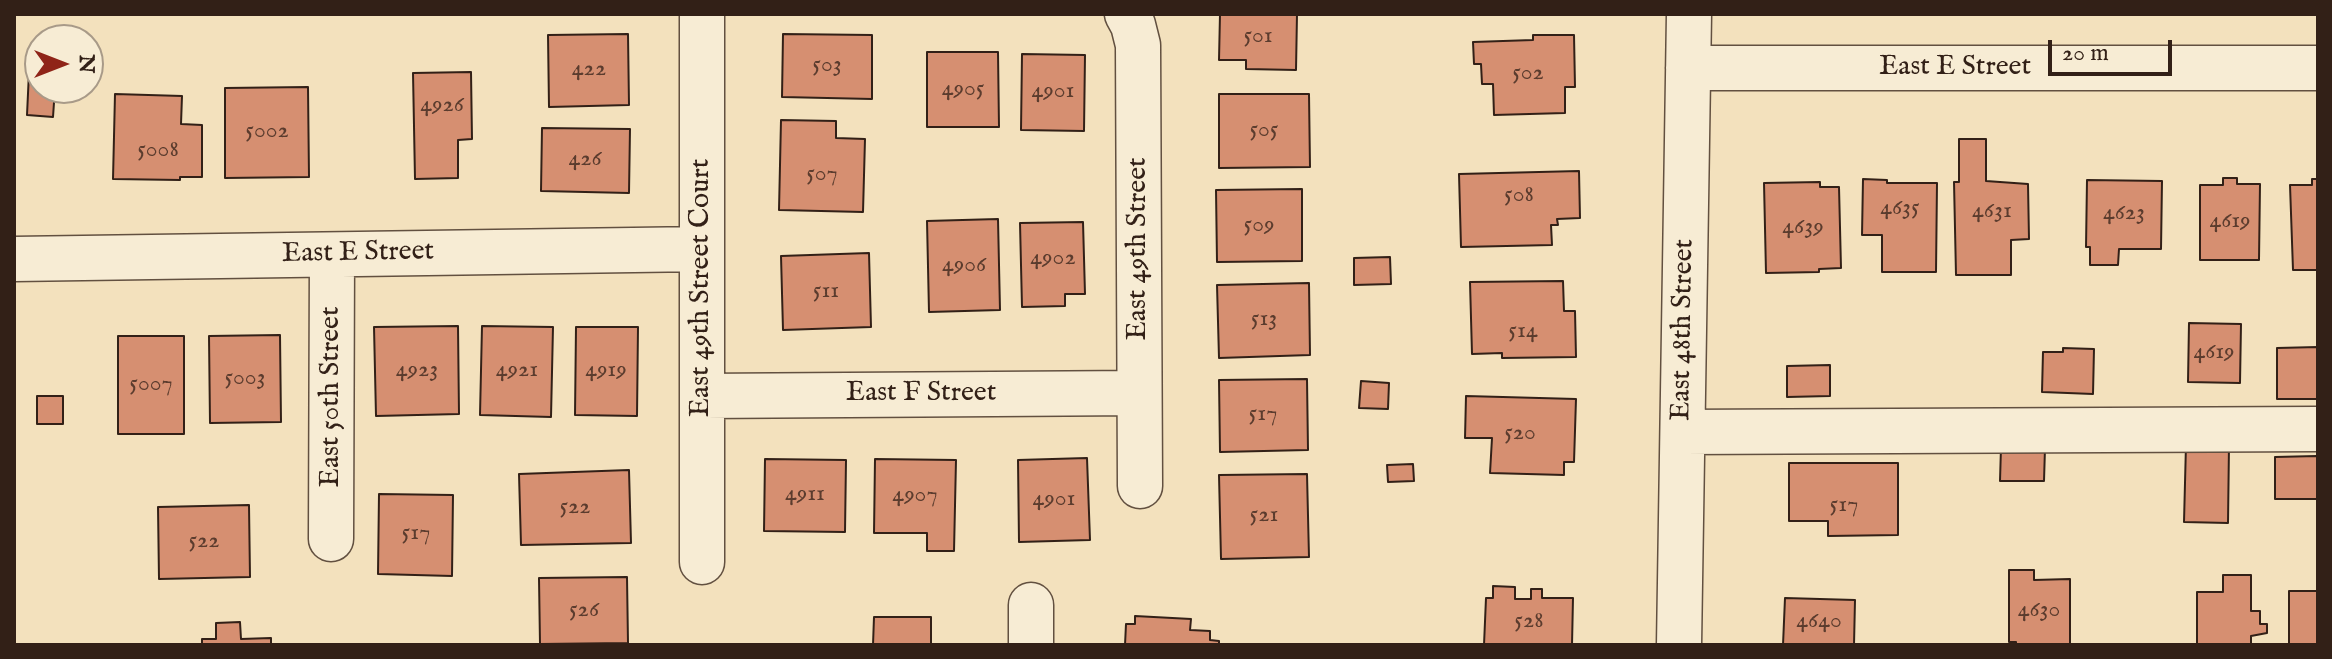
<!DOCTYPE html>
<html>
<head>
<meta charset="utf-8">
<style>
	body { margin:0 }
	#map { position:relative; width:2332px; height:659px; overflow:hidden; background:#f3e1bd; font-family:"IM FELL English",serif }
	canvas { display:block }
	.frame { position:absolute; inset:0; border:16px solid #322017; pointer-events:none }
	.north { position:absolute; left:24px; top:24px; width:80px; height:80px; box-sizing:border-box; background:#f7ecd4; border:2px solid #a89a88; border-radius:50%; rotate:90deg; font-size:22px; font-weight:700; line-height:32px; text-align:center; color:#322017 }
	.north::after { content:''; display:block; margin:auto; width:28px; height:36px; background:#8f2418; clip-path:polygon(50% 0,100% 100%,50% 72%,0 100%) }
	.scale { position:absolute; left:2048px; top:40px; width:124px; height:36px; box-sizing:border-box; border:4px solid #322017; border-top:0; padding-left:10px; font-size:24px; line-height:28px; white-space:nowrap; color:#322017; -webkit-text-stroke:6px #f7ecd4; paint-order:stroke }
</style>
</head>
<body>
<div id="map">
<canvas width="2332" height="659"></canvas>
<div class="frame"></div>
<div class="north">N</div>
<div class="scale">20 m</div>
</div>
<script>
const ctx = document.querySelector('canvas').getContext('2d');
ctx.lineJoin = 'round';
function paint(path, color) { ctx.fillStyle = color; ctx.fill(path, 'evenodd'); }
function strokePath(path, color, width, dash) { ctx.strokeStyle = color; ctx.lineWidth = width; ctx.lineCap = dash ? 'butt' : 'round'; ctx.setLineDash(dash || []); ctx.stroke(path); }
function label(font, color, halo, rows, align = 'center') {
  ctx.font = font + ' "IM FELL English",serif'; ctx.lineWidth = 6; ctx.setLineDash([]); ctx.textBaseline = 'middle'; ctx.strokeStyle = halo; ctx.fillStyle = color; for (const [text, x, y, turn = 0] of rows) {
    ctx.save(); ctx.translate(x, y); ctx.rotate((+turn || 0) * Math.PI / 180); ctx.textAlign = isNaN(turn) ? turn : align; if (halo) ctx.strokeText(text, 0, 0); ctx.fillText(text, 0, 0); ctx.restore();
  }
}
const building = new Path2D(`
	M1220,14H1297L1296,70L1246,69V60H1219Z
	M628,34L629,105L549,107L548,35Z
	M783,34L872,35V99L782,97Z
	M1533,35H1574L1575,87H1565V113L1494,115L1493,84H1482L1481,64H1474L1473,42L1533,40Z
	M927,52H998L999,127H927Z
	M1022,54L1085,55L1084,131L1021,130Z
	M29,72L40,73V88H55L53,117L27,115Z
	M471,72L472,139L458,140V178L415,179L413,73Z
	M308,87L309,177L225,178V88Z
	M115,94L182,96L181,124L202,125V177H180V180L113,179Z
	M1219,94H1309L1310,167L1219,168Z
	M781,120L836,121V138L865,139L863,212L779,210Z
	M542,128L630,129L629,193L541,191Z
	M1959,139H1986V181L2028,184L2029,239L2011,240V275H1956L1954,182H1959Z
	M1579,171L1580,218L1557,219L1558,225H1551L1552,245L1461,247L1459,174Z
	M2223,178H2237V184H2260L2259,260H2200V185H2223Z
	M1863,179L1887,180V183H1937L1936,272H1882V235H1862Z
	M2312,179H2318V270H2293L2290,185H2312Z
	M2087,180L2162,181L2161,249H2119L2118,265H2090V247H2086Z
	M1820,182V187H1839L1841,268L1819,269V272L1766,273L1764,183Z
	M1302,189V261L1217,262L1216,190Z
	M998,219L1000,310L929,312L927,221Z
	M1083,222L1085,294H1065V306L1022,307L1020,223Z
	M869,253L871,327L783,330L781,256Z
	M1390,257L1391,284L1354,285V258Z
	M1563,281L1564,311H1575L1576,357L1502,358V353L1472,354L1470,282Z
	M1309,283L1310,355L1219,358L1217,285Z
	M2189,323L2241,324L2240,383L2188,382Z
	M458,326L459,414L376,416L374,327Z
	M482,326L553,327L551,417L480,415Z
	M576,327H638L637,416L575,415Z
	M280,335L281,422L210,423L209,336Z
	M118,336H184V434H118Z
	M2318,347V399H2277V348Z
	M2063,348L2094,349L2093,394L2042,392L2043,352H2063Z
	M1830,365V396L1787,397V366Z
	M1307,379L1308,450L1220,452L1219,380Z
	M1361,381L1389,383L1388,409L1359,408Z
	M37,396H63V424H37Z
	M1466,396L1576,399L1574,462H1564V475L1490,473L1492,438H1465Z
	M2186,444L2229,445L2228,523L2184,522Z
	M2001,447L2045,448L2044,481H2000Z
	M2317,456V499H2275V457Z
	M1087,458L1090,540L1019,542L1018,460Z
	M765,459L846,460L845,532L764,531Z
	M875,459L956,460L954,551H927V533H874Z
	M1789,463H1898V535L1828,536V521H1789Z
	M1413,464L1414,481L1388,482L1387,465Z
	M629,470L631,543L521,545L519,474Z
	M1307,474L1309,557L1221,559L1219,475Z
	M379,494L453,495L452,576L378,574Z
	M249,505L250,577L159,579L158,507Z
	M2009,570H2034V580L2070,579V645H2016V642H2009Z
	M2223,575H2251V611H2260V624H2267V633L2251,636V645H2197V592H2223Z
	M627,577L628,643L540,644L539,578Z
	M1493,586L1515,587V599H1531V589H1542V598H1573L1572,645H1484L1486,598H1493Z
	M2289,591H2318V645H2289Z
	M1785,598L1855,600L1854,645H1783Z
	M1135,616L1191,619L1190,630L1210,631V640L1219,641V645H1125L1126,624H1135Z
	M874,617H931V645H873Z
	M240,622L241,639L271,638V645H202V639H216V623Z`);
const minor = new Path2D(`
	M702,14V562
	M1127,14L1133,25L1138,45L1140,486
	M1688,68H2318
	M14,259L702,249
	M702,396L1139,393
	M1683,432L2318,429
	M331,539L332,255
	M1031,645V605
	M1679,645L1689,14`);
const numberNames = [
	["501",1258,37],
	["503",827,66],
	["422",589,70],
	["502",1528,74],
	["4905",963,90],
	["4901",1053,92],
	["4926",442,106],
	["505",1264,131],
	["5002",267,132],
	["5008",158,151],
	["426",585,160],
	["507",822,175],
	["508",1519,196],
	["4635",1900,209],
	["4631",1992,212],
	["4623",2124,214],
	["4619",2230,222],
	["509",1259,226],
	["4639",1803,228],
	["4902",1053,259],
	["4906",964,266],
	["511",826,292],
	["513",1264,320],
	["514",1523,332],
	["4619",2214,353],
	["4923",417,371],
	["4921",517,371],
	["4919",606,371],
	["5003",245,379],
	["5007",151,385],
	["517",1263,415],
	["520",1520,434],
	["4911",805,495],
	["4907",915,496],
	["4901",1054,500],
	["517",1844,506],
	["522",575,508],
	["521",1264,516],
	["517",416,534],
	["522",204,542],
	["526",584,611],
	["4630",2039,611],
	["528",1529,622],
	["4640",1819,622]
];
const streetNames = [
	["East E Street",1955,68],
	["East 49th Street",1139,249,-90],
	["East E Street",358,254,-1],
	["East 49th Street Court",702,288,-90],
	["East 48th Street",1684,330,-89],
	["East F Street",921,394],
	["East 50th Street",332,397,-90]
];
paint(building, '#d68f71');
strokePath(building, '#322017', 2);
strokePath(minor, '#625040', 47);
strokePath(minor, '#f7ecd4', 44);
label('24px', '#5b3c2e', null, numberNames);
label('28px', '#322017', '#f7ecd4', streetNames);
</script>
</body>
</html>
